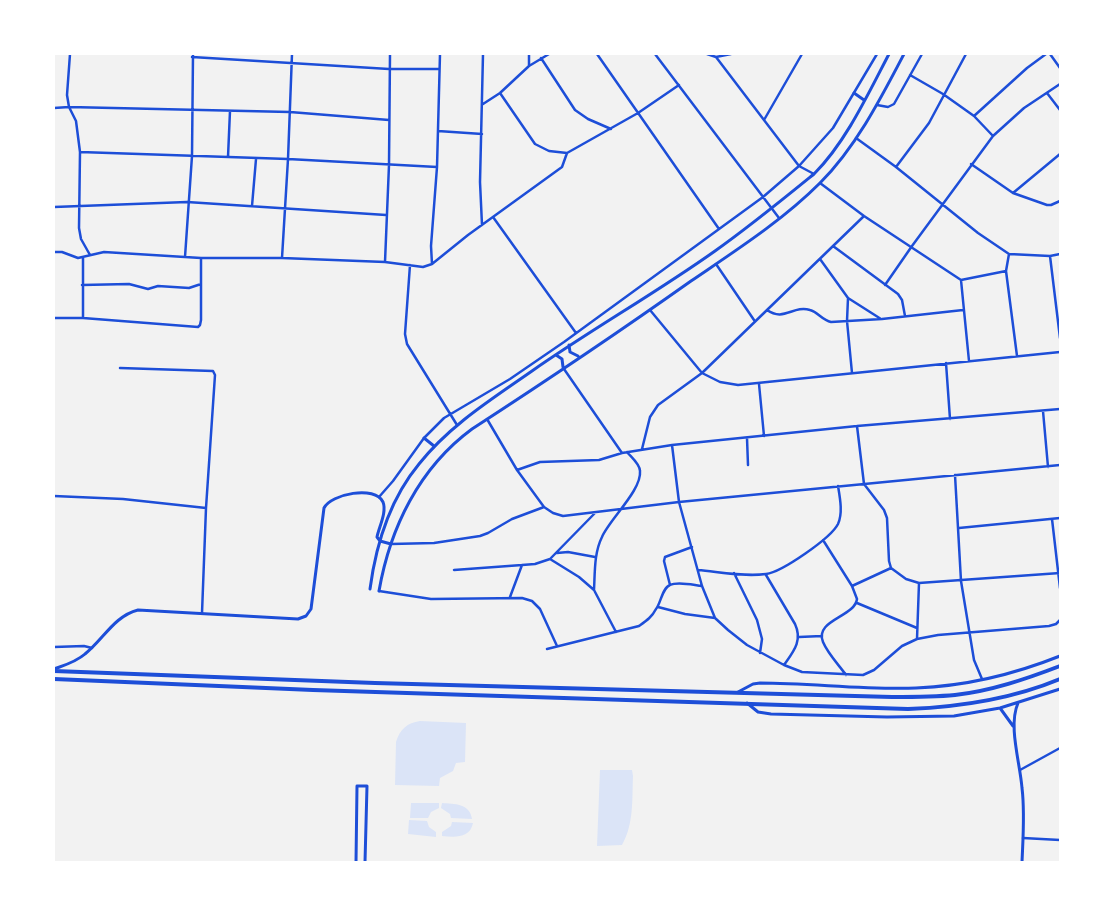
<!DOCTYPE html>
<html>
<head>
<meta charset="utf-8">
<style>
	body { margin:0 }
	#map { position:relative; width:1114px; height:916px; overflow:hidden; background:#f2f2f2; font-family:Cabin,sans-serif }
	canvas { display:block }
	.frame { position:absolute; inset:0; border:55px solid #fff; pointer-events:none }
</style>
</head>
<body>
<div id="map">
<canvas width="1114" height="916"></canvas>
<div class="frame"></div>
</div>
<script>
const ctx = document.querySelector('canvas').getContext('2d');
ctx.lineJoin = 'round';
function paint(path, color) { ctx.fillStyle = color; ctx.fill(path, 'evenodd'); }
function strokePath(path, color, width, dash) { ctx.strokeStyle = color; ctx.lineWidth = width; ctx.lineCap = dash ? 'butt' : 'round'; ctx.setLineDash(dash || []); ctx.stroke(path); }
const green = new Path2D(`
	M420,721L466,723L465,762L456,763L453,771L440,778L439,786L395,785L396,742C400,729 407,723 420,721Z
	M600,770H632L633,776C632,800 634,824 622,845L597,846Z
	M411,803H439V808L431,812L428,818H410Z
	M442,803C454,804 470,803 472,819L451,818L450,814L441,808Z
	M409,820L427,821L429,827L436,832V837L408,834Z
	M452,822L473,823C470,839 454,837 442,836V832L451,826Z`);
const minor = new Path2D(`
	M70,54L67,95L69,107L76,121L80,152L79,228L81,239L90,255
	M597,54L719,229
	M655,54L779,218
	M707,54L716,57L799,166L814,174
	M1050,54L1060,68
	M192,57L389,69H439
	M716,57L731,54
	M541,58L575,110L588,119L611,129
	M529,66V54
	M910,75L943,94L974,116L993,136
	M500,93L535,144L549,151L567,153
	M1047,93L1060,110
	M483,104L500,93L529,66L549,54
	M877,105L888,107L894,104L922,54
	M54,108L69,107L290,112L389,120
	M974,116L1027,68L1046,54
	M764,120L802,54
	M438,131L482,134
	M856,138L896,167L978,233L1009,254L1050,256L1060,254
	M80,152L288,159L437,167
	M228,157L230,111
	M971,164L1013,193L1047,205H1051L1060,201
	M896,167L929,123L966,54
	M820,183L864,216L961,280L969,361
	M1013,193L1060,154
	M252,206L256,159
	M54,207L187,202L386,215
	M493,217L576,333
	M482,225L480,182L483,54
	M833,246L898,294L902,300L905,316
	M54,252H62L78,258L104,252L201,258H282L385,262L423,267L432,264L431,246L437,167L440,54
	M1009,254L1006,271L1017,356
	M1050,256L1060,338
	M185,257L192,156L193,54
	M83,258V318
	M282,258L288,159L292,54
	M820,259L848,298L847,321L852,373
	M385,262L389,165L390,54
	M432,264L468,235L562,167L567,153L638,113L679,85
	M716,264L754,320
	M410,265L405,334L407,344L457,425
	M961,280L1006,271
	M82,285L129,284L148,289L158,286L189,288L201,284
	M885,285L912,246L993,136L1024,108L1060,84
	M848,298L881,319
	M650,310L702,373L720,382L738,385L1060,352
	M767,310C784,322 793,305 810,310C818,312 822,320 831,322L882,319L963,310
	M54,318H83L198,327L200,325L201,320V258
	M946,363L950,419
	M120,368L213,371L215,375L206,508L202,613
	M564,369L622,453
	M759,384L764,436
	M1043,411L1048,467
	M487,419L517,470L544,507L553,513L563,516L679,502L1060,465
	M857,426L864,484L884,510L887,518L889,561L891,568L906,579L919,583L1060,573
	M747,438L748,465
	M672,445L679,502L702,586L715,618L728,630L747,645L784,665L802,672L863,675L874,670L902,646L917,639L938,635L1049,626L1056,624L1060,620
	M642,449L650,417L658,405L702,373L864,216
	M517,470L540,462L599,460L622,453L672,445L857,426L1060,409
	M955,475L961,581L974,660L982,679
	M54,496L123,499L206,508
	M379,497L393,481L424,438L444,418L510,379L564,342L763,197L799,166L833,128L877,54
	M1052,519L1060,588
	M959,528L1060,518
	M823,540L852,586L857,599C855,617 814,620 823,642C828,654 839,665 846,675
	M391,544L434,543L480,536L488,533L512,519L544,507
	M557,553L568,552L595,557
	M550,559L579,577L594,590L616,632
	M454,570L522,565
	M698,570C720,572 744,577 766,574C782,572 831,538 838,524C843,513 840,498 838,486
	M734,573L757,620L762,639L760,653
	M766,575L795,624C803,641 793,652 784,665
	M670,585L664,561L665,557L692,547
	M852,586L891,568
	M594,590C595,572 594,553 602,537C609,520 642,490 640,471C640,464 631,457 627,452
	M379,591L431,599L522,598L532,601L540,609L557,646
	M510,597L522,565L535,564L550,559L596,512
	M857,603L917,628
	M658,607L685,614L715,618
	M799,637L822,636
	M917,639L919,583
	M54,647L84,646L92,648
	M547,649L639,626C646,621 652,617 656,609C661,603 662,588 670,585C678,581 693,585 702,586
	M1020,770L1060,748
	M1023,838L1060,840`);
const tertiary = new Path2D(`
	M738,692L753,684L760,683C812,683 864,690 916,688C966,686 1015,674 1060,656
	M747,703L758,712L771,714L887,717L954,716L1000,708L1060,689
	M1018,703C1008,726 1020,762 1022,788C1025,812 1023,838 1022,862
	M1000,708L1013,726`);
const secondary = new Path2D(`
	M854,93L864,100
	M569,345L570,352L578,356
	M556,355L562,359L563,367
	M424,438L434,446
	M370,589C376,544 390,499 419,464C450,425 492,399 532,371C592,329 656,293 715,251C749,227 782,200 814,174C846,142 868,94 889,54
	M379,591C390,528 419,468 472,429C546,381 619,332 691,281C735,251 782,221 820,183C856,147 881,98 904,54
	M54,669C65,665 76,662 85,654C103,640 114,616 138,610L298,619L306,616L311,609L324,508C331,494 375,485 383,502C387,512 379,527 377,537L380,541L391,544
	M356,862L357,786H367L365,862`);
const trunk = new Path2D(`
	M54,671L375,683L892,697C913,697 934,697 955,695C991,691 1026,679 1060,666
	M54,679L313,690L908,709C960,707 1012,699 1060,679`);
paint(green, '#dbe4f7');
strokePath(minor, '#1d4ed8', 2.5);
strokePath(tertiary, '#1d4ed8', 3);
strokePath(secondary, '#1d4ed8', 3);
strokePath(trunk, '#1d4ed8', 4);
</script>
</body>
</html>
